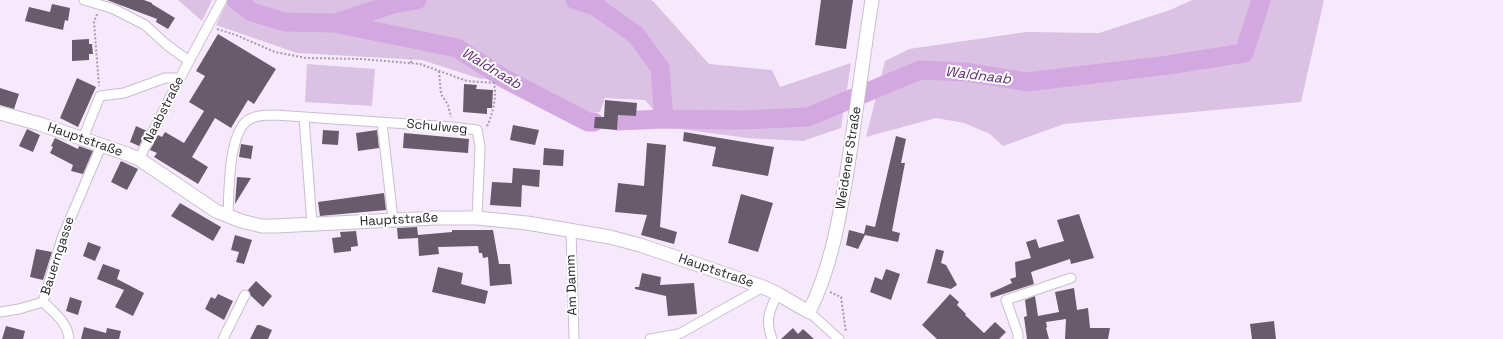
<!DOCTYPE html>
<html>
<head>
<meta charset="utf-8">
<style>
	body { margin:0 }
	canvas { display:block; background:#f7e9fc }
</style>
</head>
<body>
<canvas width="1503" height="339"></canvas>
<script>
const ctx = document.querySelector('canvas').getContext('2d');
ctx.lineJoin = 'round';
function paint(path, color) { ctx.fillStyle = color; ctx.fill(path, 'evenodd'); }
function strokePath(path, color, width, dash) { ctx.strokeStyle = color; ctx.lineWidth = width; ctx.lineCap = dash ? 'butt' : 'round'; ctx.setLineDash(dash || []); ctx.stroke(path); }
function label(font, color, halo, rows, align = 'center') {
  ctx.font = font + ' "Space Grotesk",sans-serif'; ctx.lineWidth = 4; ctx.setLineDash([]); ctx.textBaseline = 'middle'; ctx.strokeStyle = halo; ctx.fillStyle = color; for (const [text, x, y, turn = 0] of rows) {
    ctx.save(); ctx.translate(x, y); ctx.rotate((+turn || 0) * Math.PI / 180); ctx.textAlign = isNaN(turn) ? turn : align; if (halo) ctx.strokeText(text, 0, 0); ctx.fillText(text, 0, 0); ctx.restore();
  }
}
const green = new Path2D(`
	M178,0H212L202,21Z
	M228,0H651L654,2L709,64L772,70L780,87L851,63L841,128L803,141L747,138L667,127L645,100L605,98L600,112L585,113L519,76L481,79L422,60L297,53L216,25Z
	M1192,0H1324L1301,102L1064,124L1003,146L990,134L964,123L936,118L866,137L885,61L909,49L1026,32L1099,33L1170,10Z
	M307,64L375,69L372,106L305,102Z`);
const stream = new Path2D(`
	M595,6L603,0`);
const river = new Path2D(`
	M236,0L252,12L285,22L334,23L457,48L503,78L588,122H594
	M575,0L595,6L636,35L660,68L664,119
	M336,23L393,4L417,0
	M618,121L664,119L741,120L808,117L920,70L966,72L1027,82L1168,65L1244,53L1261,0`);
const building = new Path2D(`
	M107,0H144L152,3V4L175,18L168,29L156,22L157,19Z
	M821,0H853L846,49L815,45Z
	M52,4L70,8L68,21L65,20L63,30L25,21L29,7L50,12Z
	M218,34L276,69L254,104L248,100L231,128L215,118L192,157L208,167L198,184L154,157L157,153L150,150L158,135L162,137L165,132L184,143L204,111L189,102L205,76L196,71Z
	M89,39V44H92L93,54H89V60L72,61V40Z
	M77,78L96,87L78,127L60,118Z
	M464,84L477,85L476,89L493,90L492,108H487V114L463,112Z
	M0,88L19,94L14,109L0,105Z
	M605,100L637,103L636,116L618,115L617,130L594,128L595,117H604Z
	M513,125L539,130L535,145L510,140Z
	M136,126L147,131L139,146L130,142Z
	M27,129L40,135L33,152L19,146Z
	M323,130L339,131L338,145L322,144Z
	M377,130L379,148L358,151L356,133Z
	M684,132L774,147L768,176L712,166L716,147L683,141Z
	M404,133L469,139L468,153L403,148Z
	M896,136L906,139L901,163H905L892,231L900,233L898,242L865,235L858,249L846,245L849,230L864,234L866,225L875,227Z
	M55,138L78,149L79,146L93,151L83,174L71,171L73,165L50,153L53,147L51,146Z
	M647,143L666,145L660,227L677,232L674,244L641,235L647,215L615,212L618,183L644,186Z
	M241,144L253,146L251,159L239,157Z
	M544,148L564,150L563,166L543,165Z
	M121,161L138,169L127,190L111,182Z
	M513,168L540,170L539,187L522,185L521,207L490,205L492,182L512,183Z
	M237,177L251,178L235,204Z
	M384,193L386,210L320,216L318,202Z
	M741,194L773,203L758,252L728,243Z
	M180,203L221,227L213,241L171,216Z
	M1079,214L1094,258L1071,264L1070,259L1031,272L1034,284L991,298L990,293L1012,283L1010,279L1016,277L1015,262L1031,258L1026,242L1036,239L1039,248L1064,241L1057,220Z
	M417,227L418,235L452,232V230H493L499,264H510L512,284L490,286L488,257L483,258L482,253H479L478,246L438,247L439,254L419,256L418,238L398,239L397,228Z
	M356,231L358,246L351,247V251L334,253L332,238L341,237L340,232Z
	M235,235L252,240L244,264L236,262L239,252L231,250Z
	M88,242L101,247L95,261L83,256Z
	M36,249L52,252L43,280L30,277Z
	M936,249L944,251L941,263L946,265L957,285L951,289L927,283Z
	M103,264L120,270L117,279L144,293L133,316L115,307L124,290L97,279Z
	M438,267L463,273L461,284L488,291L485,304L432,292Z
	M886,269L900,274L891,300L870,292L875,277L882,280Z
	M642,273L661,277L660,285L694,283L697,314L668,316L666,296L635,289V287H639Z
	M256,281L272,296L263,307L251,296L248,290Z
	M1074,288L1077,310L1088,308L1090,328H1110L1108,339H1065L1066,319L1046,322L1047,327L1046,328L1049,339H1027L1024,317L1027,316L1025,300L1035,296L1038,316L1059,312L1055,292Z
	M218,294L233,301L224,320L205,309L211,297L215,299Z
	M950,294L959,302L957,305L966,314L965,315L984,333L995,322L1006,332L999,339H937L922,325Z
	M70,297L82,301L78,315L66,311Z
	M1274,321L1276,339H1252L1250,324Z
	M257,325H260L272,330L268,339H250Z
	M6,326L25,331L23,339H2Z
	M84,327L106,333L107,328L121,331L119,339H81Z
	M793,328L798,334L803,329L814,339H781Z`);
const path = new Path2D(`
	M97,14L94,22L99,86
	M217,29L236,35L275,52L306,58L361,59L420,64L467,81L494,83C497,98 493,110 488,125L485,126
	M411,63V58
	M439,71L441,94L448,105L451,117
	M830,292L841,297L846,332`);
const street = new Path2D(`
	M84,0L114,9L145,25L167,45L189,61
	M304,117L312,225
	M382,123L393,219
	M83,138L100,96L124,93L165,78H180
	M139,159L180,78L222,0
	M228,217C229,193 228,134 248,120C256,115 266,115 275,115L452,127L477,130L480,147L477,218
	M571,230L574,339
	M0,312L19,309L43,302
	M809,312L839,339
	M69,339C68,323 54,312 43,302L62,238L102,144
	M223,339L245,295
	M650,339L679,334L763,287
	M772,339C765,321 769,310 778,294
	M1018,339V334L1006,300L1071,278`);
const secondary = new Path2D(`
	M0,113L40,124L127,154L139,159L216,211L241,221L262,226H276L435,218H477L527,223L610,237L640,245L763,287L778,294L809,312C831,268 839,220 847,172C856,115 863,57 872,0`);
const streetNames = [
	["Naabstraße",164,110,-63],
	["Schulweg",437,127,5],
	["Hauptstraße",85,140,19],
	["Weidener Straße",849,158,-81],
	["Hauptstraße",399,220,-3],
	["Bauerngasse",58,256,-72],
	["Hauptstraße",716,271,19],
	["Am Damm",572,285,-92]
];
const waterNames = [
	["Waldnaab",491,69,31],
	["Waldnaab",978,76,7]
];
paint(green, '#dbc1e3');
strokePath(stream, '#d3a8e1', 3);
strokePath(river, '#d3a8e1', 19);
paint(building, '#685b6c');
strokePath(street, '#cbbdd0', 11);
strokePath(secondary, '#cbbdd0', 15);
strokePath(path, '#a59ba9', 2, [2, 2]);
strokePath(street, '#fff', 9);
strokePath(secondary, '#fff', 13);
label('13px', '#28232a', '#fff', streetNames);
label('italic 14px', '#622e72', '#fff', waterNames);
</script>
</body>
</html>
